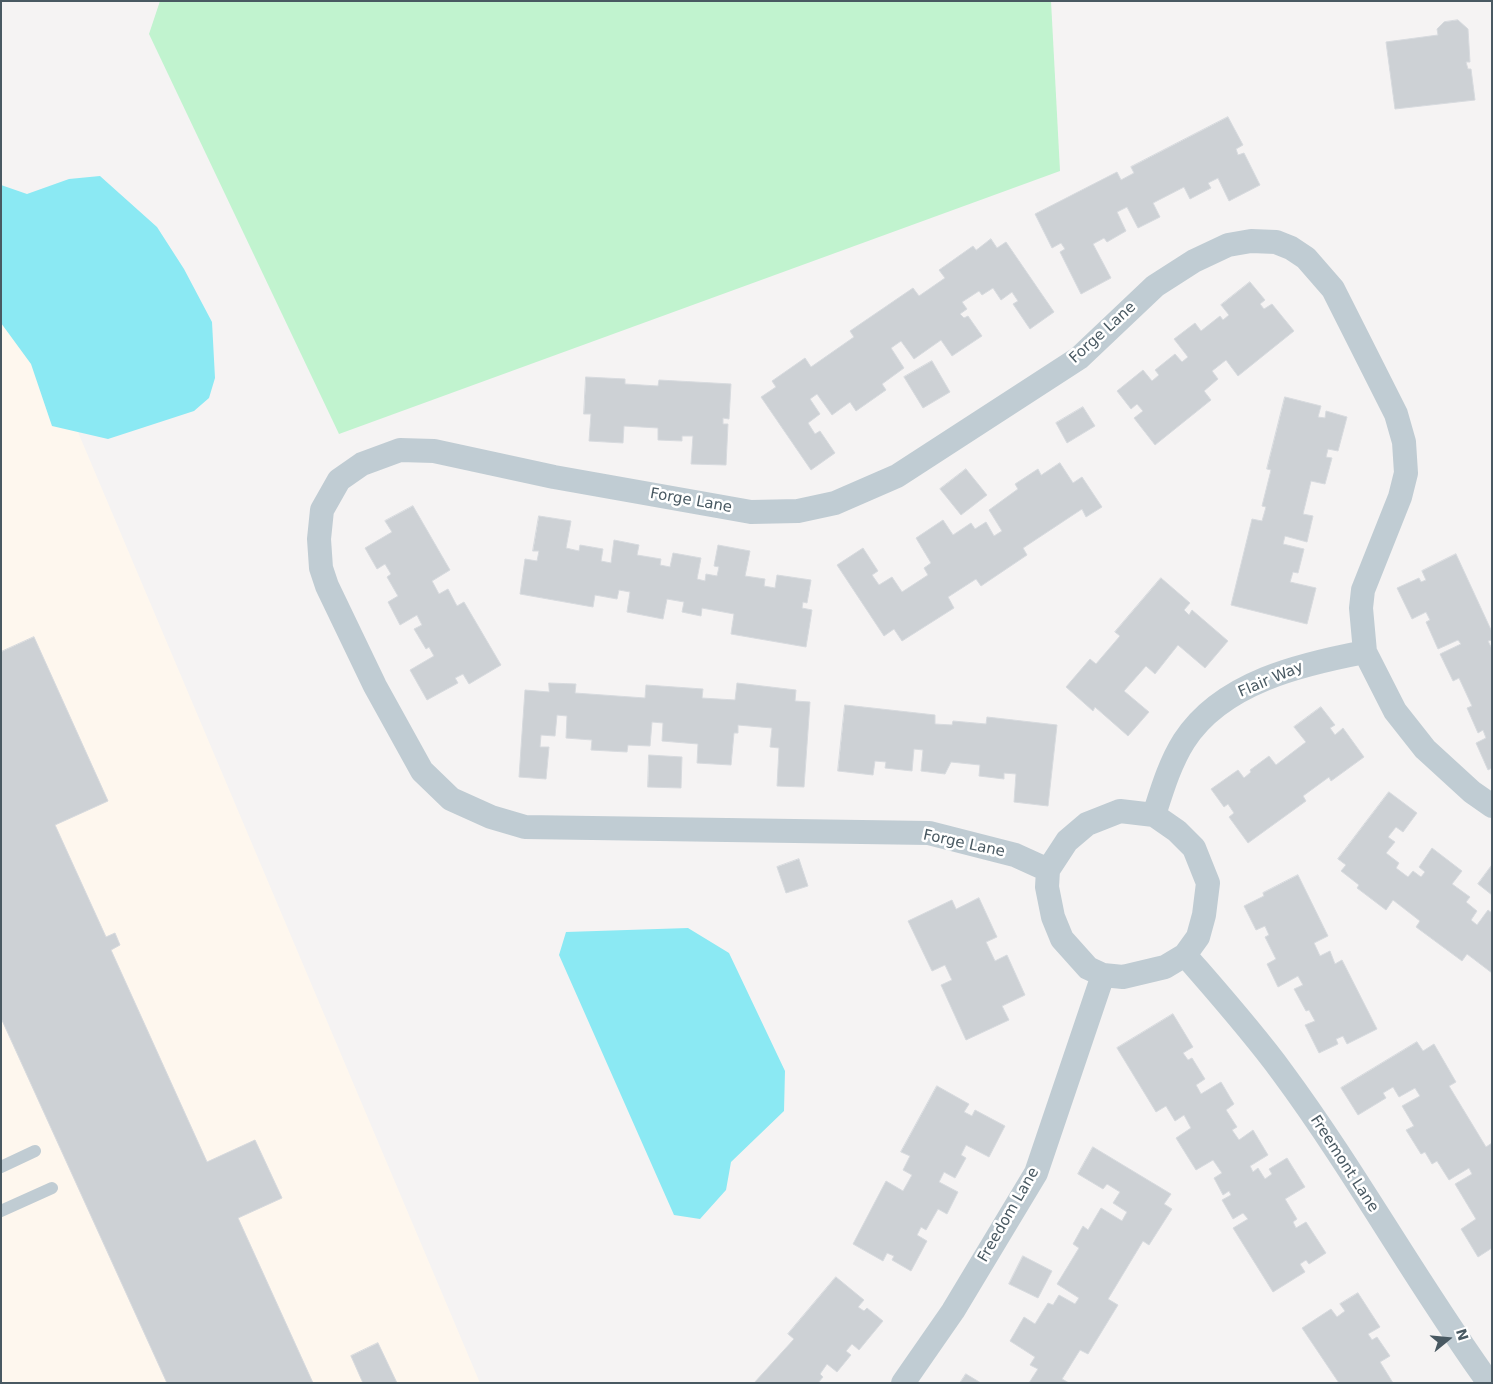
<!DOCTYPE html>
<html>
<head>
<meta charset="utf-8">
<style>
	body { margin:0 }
	#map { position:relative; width:1493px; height:1384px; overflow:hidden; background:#f5f3f3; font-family:"DejaVu Sans",sans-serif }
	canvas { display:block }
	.frame { position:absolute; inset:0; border:2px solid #495962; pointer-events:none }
	.north { position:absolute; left:1423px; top:1314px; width:50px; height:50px; -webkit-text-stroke:4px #fff; paint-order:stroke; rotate:73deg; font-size:14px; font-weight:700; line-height:20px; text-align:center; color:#495962 }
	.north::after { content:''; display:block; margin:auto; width:18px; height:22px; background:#495962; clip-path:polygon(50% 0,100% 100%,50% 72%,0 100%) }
</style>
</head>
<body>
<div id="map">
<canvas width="1493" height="1384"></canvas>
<div class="frame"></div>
<div class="north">N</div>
</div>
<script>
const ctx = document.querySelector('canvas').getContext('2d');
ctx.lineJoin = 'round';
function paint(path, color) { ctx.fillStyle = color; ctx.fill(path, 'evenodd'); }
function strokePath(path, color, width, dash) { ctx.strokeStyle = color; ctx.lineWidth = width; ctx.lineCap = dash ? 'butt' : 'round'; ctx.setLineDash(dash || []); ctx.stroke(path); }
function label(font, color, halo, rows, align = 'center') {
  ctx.font = font + ' "DejaVu Sans",sans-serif'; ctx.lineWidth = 5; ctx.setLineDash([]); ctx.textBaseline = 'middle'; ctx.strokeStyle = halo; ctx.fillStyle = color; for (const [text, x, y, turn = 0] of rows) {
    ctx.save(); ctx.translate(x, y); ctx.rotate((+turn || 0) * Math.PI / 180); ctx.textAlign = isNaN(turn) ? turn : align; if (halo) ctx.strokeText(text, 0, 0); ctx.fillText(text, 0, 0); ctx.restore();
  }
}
const commercial = new Path2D(`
	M1,250L480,1383H1Z`);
const green = new Path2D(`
	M160,1H1051L1060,171L339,434L149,34Z`);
const water = new Path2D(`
	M100,176L157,227L184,269L212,322L215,378L209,398L194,411L108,439L52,426L31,364L1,323V185L27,194L69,179Z
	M688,928L729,953L785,1071L784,1111L731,1162L726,1190L700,1219L674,1215L559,955L566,932Z`);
const building = new Path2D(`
	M1458,20L1468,29L1470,62H1466L1468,69H1471L1475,100L1395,109L1386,42L1438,35L1437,29L1444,22Z
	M1228,117L1243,145L1236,149L1238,155L1244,153L1260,185L1229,201L1218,178L1208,183L1211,188L1190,199L1184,187L1153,203L1160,217L1138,228L1127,207L1117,212L1126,231L1107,242L1104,238L1093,244L1111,278L1081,294L1060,252L1065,249L1061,243L1052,248L1035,214L1117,172L1121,180L1134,173L1131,167Z
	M991,239L997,248L1006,242L1054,312L1030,329L1013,304L1018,301L1012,292L1001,300L993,288L982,295L979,291L962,302L967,309L960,314L964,318L968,316L982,336L952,356L941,340L914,359L901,341L891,348L904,368L882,384L886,390L856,411L850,402L832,415L817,394L810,399L820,414L808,423L815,434L820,431L835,453L811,470L761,397L776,387L772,381L805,358L811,367L854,337L850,331L913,288L919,296L945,278L939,270L973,246L976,250Z
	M1250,282L1265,300L1260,304L1264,309L1272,304L1294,331L1238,376L1226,360L1212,371L1218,379L1204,391L1211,400L1155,445L1134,418L1143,411L1137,404L1131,409L1117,391L1143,370L1152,381L1159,375L1155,370L1175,354L1182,362L1188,357L1174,339L1195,323L1201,331L1220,316L1223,320L1229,315L1221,305Z
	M932,361L950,392L923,408L904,377Z
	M586,377L625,379V384L658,386L659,380L731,384L729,419L723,418V424H728L726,465L691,464L693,436H682V441L658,440V428L624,426L623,443L589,441L591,414H584Z
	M1285,397L1321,406L1318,417L1325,418L1326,411L1347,417L1338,451L1328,449L1326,457L1332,458L1325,484L1311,481L1303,514L1313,516L1307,542L1285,536L1283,544L1304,549L1298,573L1293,572L1290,582L1316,588L1307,624L1231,605L1252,519L1262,521L1266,507L1262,506L1271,470L1267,469Z
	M1083,407L1095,426L1067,443L1056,423Z
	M1060,463L1073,483L1082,477L1102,507L1086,517L1082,509L1023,548L1027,555L981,586L976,579L948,597L954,608L902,641L894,629L884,636L837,565L863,548L878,571L872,575L879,585L892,577L902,592L928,575L924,568L931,563L916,538L943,520L953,535L971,523L975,529L986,522L994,536L1002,531L989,510L1018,489L1015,484L1038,469L1041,475Z
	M966,469L987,495L961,515L940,489Z
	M413,506L450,570L432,581L439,594L448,589L457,606L464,602L501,665L469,684L463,674L455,678L458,683L427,700L410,670L434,656L429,647L426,649L414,629L422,625L417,615L400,625L388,602L398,596L387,577L391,574L385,564L377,569L365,548L392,532L385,521Z
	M539,516L571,521L566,548L579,551L580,545L603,549L601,561L611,563L614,540L639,545L637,555L661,559L660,565L670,567L673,553L701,558L697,579L705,581L706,574L717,576L719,567L714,566L718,545L750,551L745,576L765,579L764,586L775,588L777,575L811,580L807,603L803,602L802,608L812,610L806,647L731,634L734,614L702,608L701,616L682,612L684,602L667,599L663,619L627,612L630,592L619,590L617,599L595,595L593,607L520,594L525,559L537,561L539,551H533Z
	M1456,554L1492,632V640L1488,641L1492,649V768L1488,770L1476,743L1486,738L1483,730L1478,733L1467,708L1472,706L1459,678L1453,681L1440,654L1461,644L1458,640L1438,649L1426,622L1430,620L1426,612L1412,619L1397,588L1419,578L1421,582L1426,580L1422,571Z
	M1161,578L1190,603L1184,610L1189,615L1192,610L1228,641L1205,668L1178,645L1155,674L1146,666L1124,691L1149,712L1128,736L1095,707L1093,711L1066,687L1090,659L1096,664L1120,636L1115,632Z
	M34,637L108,801L55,825L106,937L115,933L120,945L111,950L207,1162L255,1140L282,1198L238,1218L313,1383H167L1,1018V652Z
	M549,683L576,684L575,693L645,698L646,685L703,689L702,698L735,700L737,683L796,690L795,701L810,702L804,787L777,786L779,748L770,747L772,728L738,725V733H734L731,765L697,763L698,744L662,741L663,723L652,722L650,746L628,745L627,752L591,750L592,740L566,738L567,716L557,715L555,736L541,735L540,747H549L546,779L519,777L525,690L549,692Z
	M845,705L935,715V724L952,725L953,721L986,724L987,717L1057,725L1048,806L1014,802L1016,774L1004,773V779L979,776L980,765L951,762L945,774L921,771L923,750L914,749L912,771L885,768L886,762L875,761L873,775L838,771Z
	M1321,707L1335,725L1330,728L1335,735L1343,728L1364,757L1331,781L1329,777L1303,796L1306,801L1248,843L1229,817L1234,813L1228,804L1224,807L1211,789L1238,770L1244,778L1251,772L1250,770L1269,756L1276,765L1306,742L1294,727Z
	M649,755L682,757L681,788L648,787Z
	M1389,792L1417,813L1403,832L1396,827L1388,837L1395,842L1386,853L1399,863L1396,868L1408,877L1413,871L1421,877L1425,872L1419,867L1432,848L1462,871L1452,884L1470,897L1466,902L1477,911L1471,920L1477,925L1488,910L1492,913V973L1467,954L1462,961L1416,927L1420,921L1393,900L1386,910L1357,888L1359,885L1341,871L1346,865L1338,859Z
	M799,859L808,886L786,893L777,867Z
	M1492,865V895L1478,884Z
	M1298,875L1328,936L1314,943L1320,956L1330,951L1335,964L1342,960L1377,1029L1347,1044L1343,1036L1336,1039L1338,1044L1319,1053L1305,1025L1315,1021L1309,1010L1306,1011L1294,989L1303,985L1298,976L1278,987L1267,964L1276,959L1265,937L1269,935L1265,926L1256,930L1244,906L1264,896L1263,893Z
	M979,898L997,937L986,942L995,961L1007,955L1025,995L1002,1006L1009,1020L966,1040L941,985L952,980L945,965L932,971L908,921L952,900L956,909Z
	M1173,1014L1193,1047L1183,1053L1188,1060L1192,1058L1205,1079L1196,1085L1201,1094L1221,1082L1234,1104L1226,1110L1237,1127L1232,1130L1239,1140L1253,1130L1268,1155L1250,1166L1253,1172L1258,1168L1265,1179L1272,1174L1269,1169L1287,1158L1305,1187L1285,1199L1297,1219L1293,1222L1296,1228L1306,1222L1326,1253L1309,1264L1306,1260L1300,1264L1305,1272L1273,1292L1233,1228L1248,1219L1243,1213L1233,1219L1222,1200L1231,1195L1229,1191L1223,1195L1214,1178L1222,1173L1213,1160L1196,1170L1176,1138L1191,1128L1184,1115L1175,1121L1166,1106L1156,1112L1117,1048Z
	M1417,1042L1423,1051L1434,1044L1456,1082L1449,1086L1486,1147L1492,1143V1248L1478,1257L1461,1229L1476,1219L1455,1184L1472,1174L1469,1168L1449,1180L1437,1161L1432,1164L1425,1152L1421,1154L1406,1130L1414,1126L1402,1106L1420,1096L1415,1088L1399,1097L1393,1087L1383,1093L1386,1098L1358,1115L1341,1088Z
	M937,1086L969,1104L964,1112L972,1116L975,1110L1005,1126L989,1157L966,1145L961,1155L966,1158L955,1178L944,1172L939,1182L958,1192L947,1214L938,1209L926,1230L921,1227L917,1235L927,1241L911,1271L892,1260L894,1256L887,1253L883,1261L853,1244L886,1181L903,1191L912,1175L903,1170L910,1156L901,1152Z
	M1093,1147L1171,1194L1164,1204L1172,1209L1149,1245L1143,1241L1108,1299L1118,1305L1088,1354L1080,1350L1062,1379L1069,1383H1029L1038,1369L1030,1365L1035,1357L1010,1341L1024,1317L1035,1324L1048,1303L1053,1305L1059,1295L1075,1304L1079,1298L1057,1284L1079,1248L1073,1244L1083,1226L1088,1230L1101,1208L1122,1221L1127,1212L1113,1203L1120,1192L1107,1184L1103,1189L1078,1174Z
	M1023,1256L1052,1271L1038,1298L1009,1284Z
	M836,1277L864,1300L858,1307L864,1311L867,1308L883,1321L859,1350L852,1344L846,1351L851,1355L837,1372L827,1364L820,1374L823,1377L818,1383H754L794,1339L788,1334Z
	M1358,1293L1380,1327L1368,1334L1372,1340L1377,1337L1390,1356L1380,1362L1393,1383H1339L1302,1328L1331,1309L1337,1317L1345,1311L1340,1304Z
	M378,1343L397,1383H363L351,1356Z
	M966,1374L981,1383H960Z`);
const service = new Path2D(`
	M1,1167L35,1151
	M1,1211L52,1188`);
const minor = new Path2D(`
	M1120,811L1154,815L1177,831L1194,848L1208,883L1204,915L1198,937L1185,955L1165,967L1123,977L1103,975L1088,968L1062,939L1053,917L1047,887L1048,870L1067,841L1087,824Z
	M1154,815C1162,790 1170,763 1184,741C1222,682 1302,664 1365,652
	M1048,870L1015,855L929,833L525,827L491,817L451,799L422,771L375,686L327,586L321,568L319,539L322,510L339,480L362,464L400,450L434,451L554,477L751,512L798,511L835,503L897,476L1079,358L1155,286L1194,261L1228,245L1251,241L1276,242L1291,248L1306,258L1333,289L1396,414L1404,442L1406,473L1400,497L1363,590L1361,608L1365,652L1395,711L1425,749L1472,792L1492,806
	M1185,955C1218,993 1252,1031 1282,1072C1356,1172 1416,1282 1489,1383
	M903,1383L953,1311L1036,1173L1103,975`);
const streetNames = [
	["Forge Lane",1103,333,-42],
	["Forge Lane",691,501,10],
	["Flair Way",1271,680,-23],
	["Forge Lane",964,844,12],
	["Freemont Lane",1344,1164,57],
	["Freedom Lane",1009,1215,-60]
];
paint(commercial, '#fef7ee');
paint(green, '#c1f3cf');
paint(water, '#8be9f3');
paint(building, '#cdd1d5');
strokePath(building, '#d7dade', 1);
strokePath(service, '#c0ccd3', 12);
strokePath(minor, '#c0ccd3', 24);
label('15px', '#495962', '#fff', streetNames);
</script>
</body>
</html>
